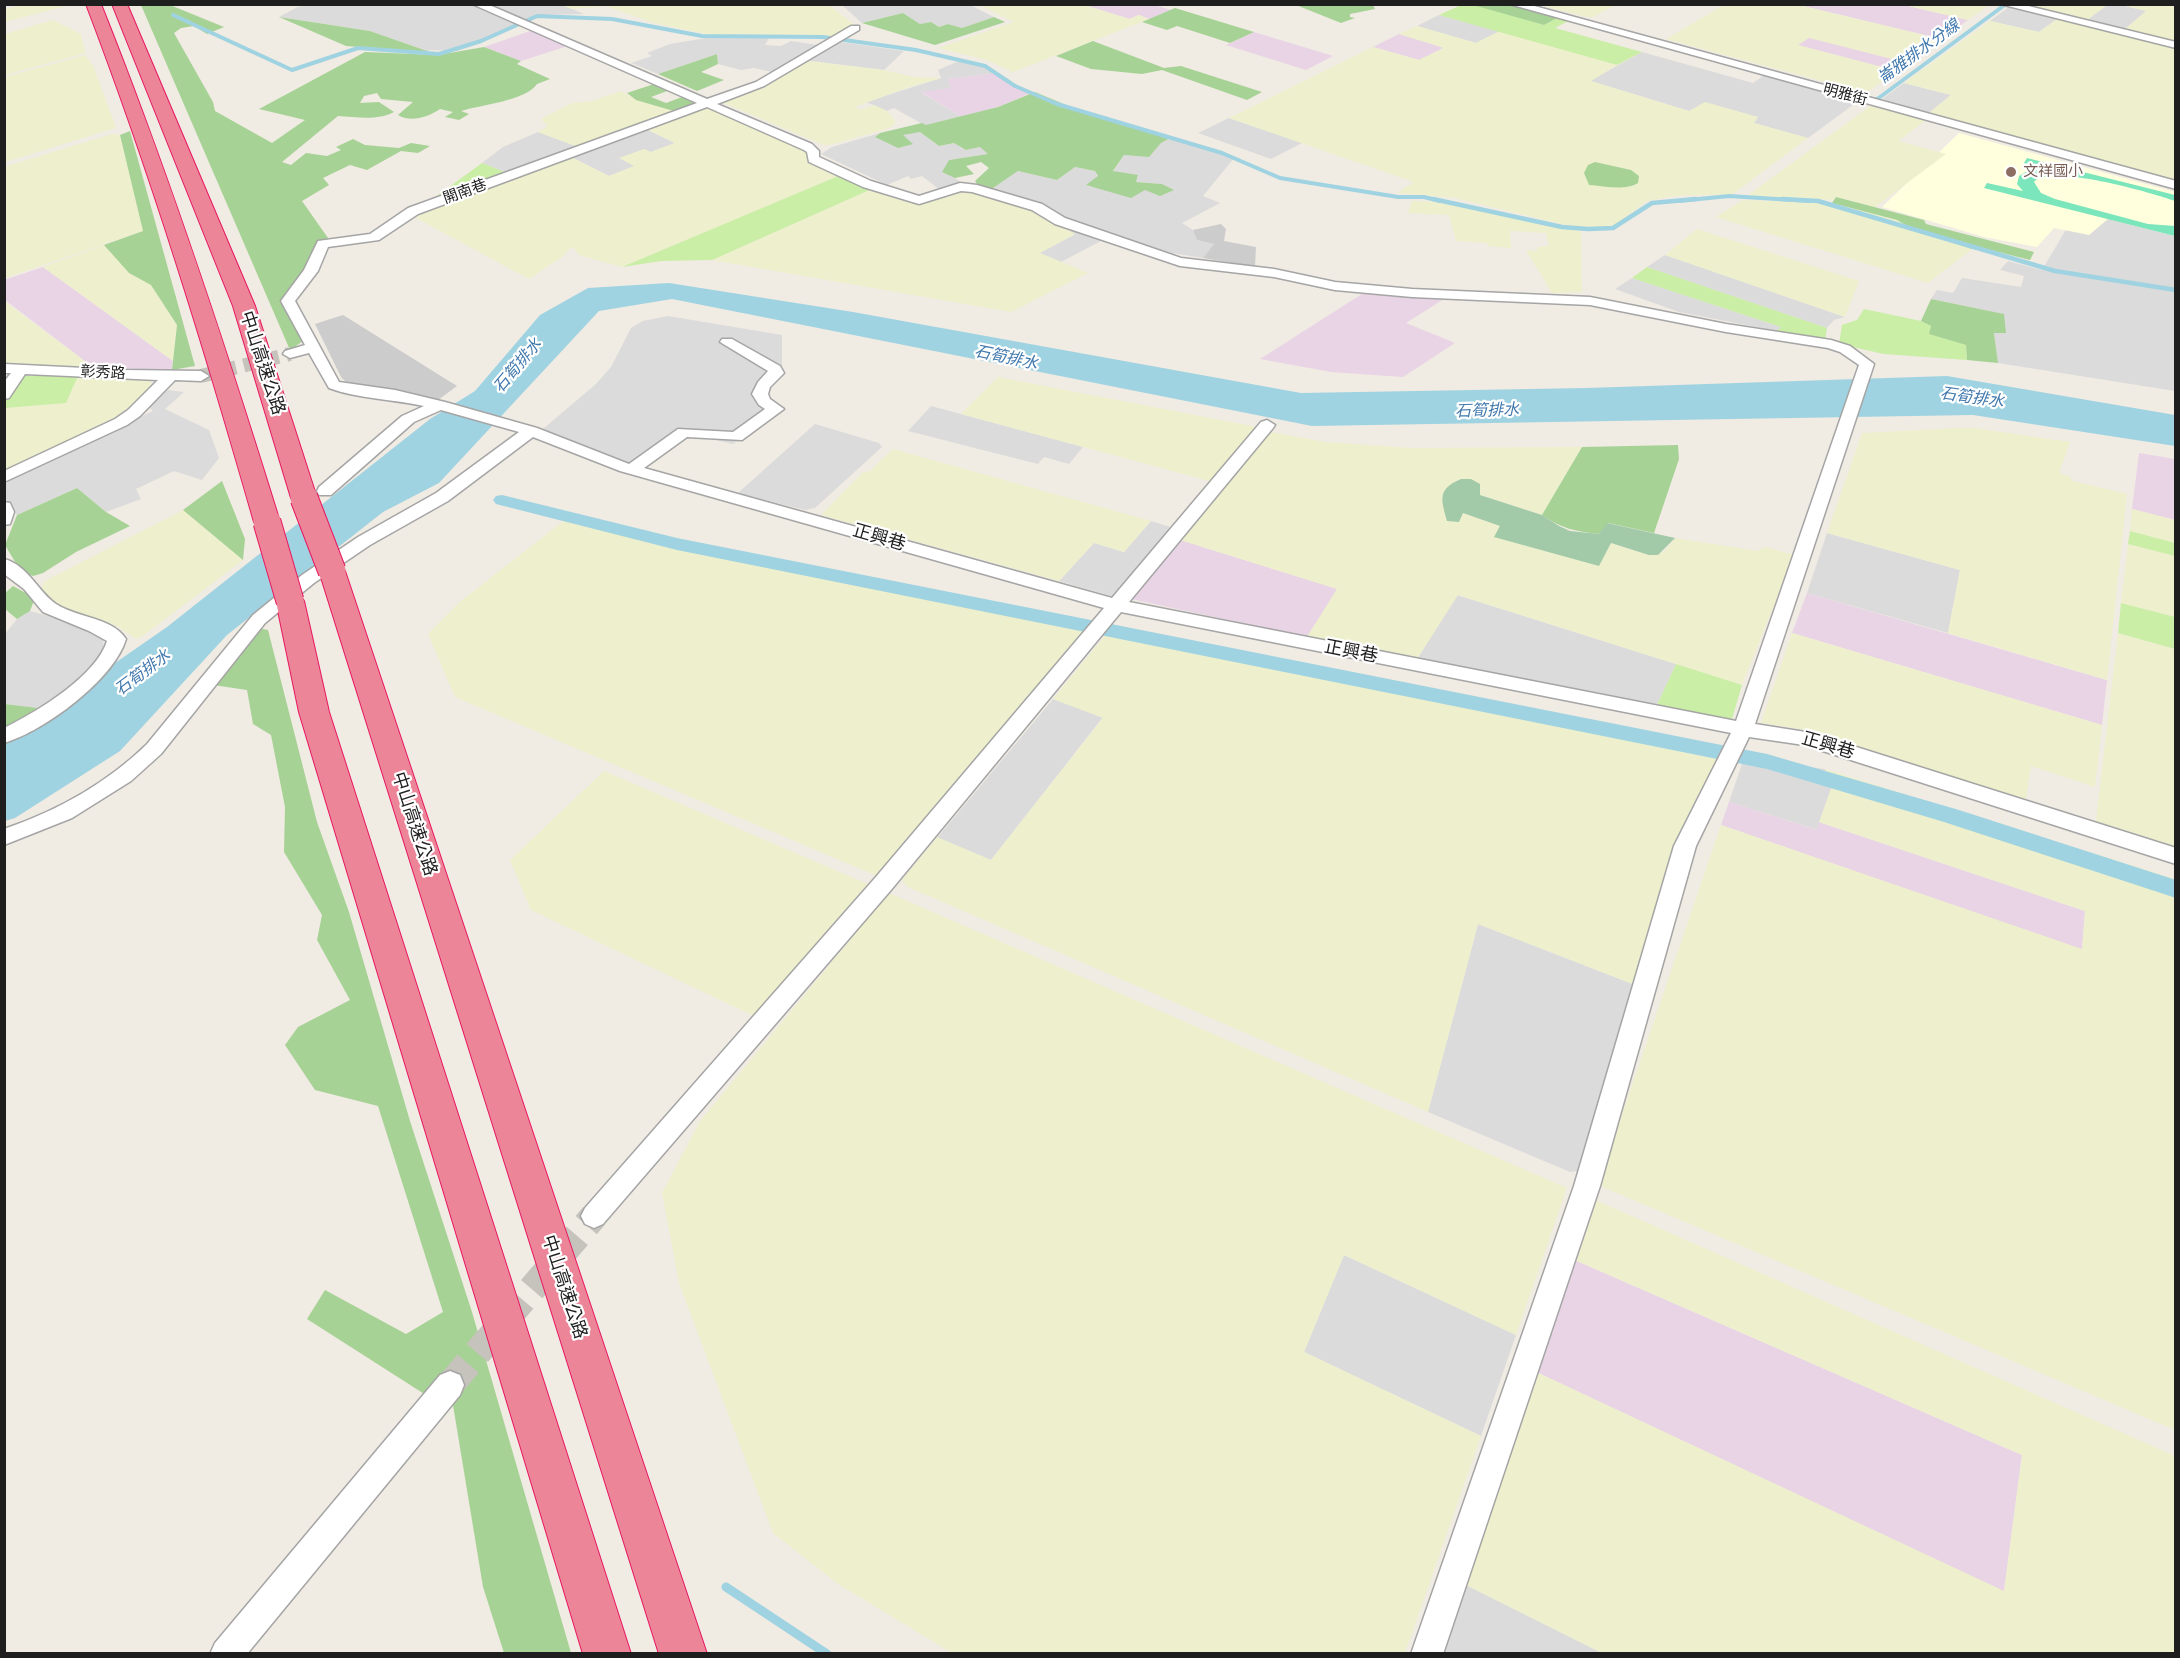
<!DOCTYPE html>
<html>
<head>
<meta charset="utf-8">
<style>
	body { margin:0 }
	#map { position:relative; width:2180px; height:1658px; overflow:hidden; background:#f0ebe3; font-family:Arial,sans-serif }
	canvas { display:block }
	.frame { position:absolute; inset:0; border:6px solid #1e1e1e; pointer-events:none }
</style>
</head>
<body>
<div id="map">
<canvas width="2180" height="1658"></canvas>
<div class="frame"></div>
</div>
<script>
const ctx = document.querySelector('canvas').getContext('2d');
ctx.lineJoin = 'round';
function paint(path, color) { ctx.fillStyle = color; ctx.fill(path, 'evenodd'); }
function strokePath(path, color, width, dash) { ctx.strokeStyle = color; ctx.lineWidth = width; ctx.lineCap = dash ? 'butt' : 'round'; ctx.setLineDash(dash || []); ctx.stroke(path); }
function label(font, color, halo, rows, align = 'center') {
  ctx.font = font + ' Arial,"Noto Sans TC",sans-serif'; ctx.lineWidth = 4.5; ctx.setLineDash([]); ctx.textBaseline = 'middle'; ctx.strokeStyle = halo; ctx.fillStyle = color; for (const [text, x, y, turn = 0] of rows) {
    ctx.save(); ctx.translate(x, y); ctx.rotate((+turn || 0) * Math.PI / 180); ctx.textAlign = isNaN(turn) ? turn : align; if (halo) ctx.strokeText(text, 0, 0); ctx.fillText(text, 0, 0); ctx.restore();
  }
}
const residential = new Path2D(`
	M312,4H561L584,14L544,15L481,43L458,51L429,50L430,52L370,31L279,17L298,7Z
	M842,5H970L994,17L962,28L948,24L939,27L931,22L920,24L903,13L862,23Z
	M2107,5H2121L2147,11L2125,29L2087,20Z
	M2009,7L2057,19L2039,32L1990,21Z
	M1439,15L1500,31L1476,43L1417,26Z
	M748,36L769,38L765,45L781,46L791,41L825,46L834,41L904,51L884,70L810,61L785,75L754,68L741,70L718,64L717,54L658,74L631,63L652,56L647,53L670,44L712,37Z
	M1642,52L1753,83L1767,73L1861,99L1808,138L1753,123L1758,117L1689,111L1590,81Z
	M959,61L980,66L998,73L948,79L952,88L922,93L962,117L926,126L894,108L887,111L866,102L941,78L938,70Z
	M1904,83L1951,95L1929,113L1882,99Z
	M1229,118L1302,143L1271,159L1198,133Z
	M646,129L675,143L651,152L620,158L635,166L609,176L571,157Z
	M538,132L581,148L510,174L482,163L503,147Z
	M920,132L939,146L954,143L966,150L980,147L989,154L949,160L955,178L963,184L940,190L922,176L911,179L908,176L887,185L821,154L832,147L880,133L875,137Z
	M1172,137L1235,157L1203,196L1220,203L1182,223L1193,230L1197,240L1214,244L1203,258L1166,252L1114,234L1061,262L1039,253L1074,235L1069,231L1073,228L985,193L1018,171L1057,180L1075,167L1095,171L1098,177L1087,186L1145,190L1162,184L1135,182L1138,176L1113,172L1124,155L1149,156L1161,143Z
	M2077,211L2175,235V391L1998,363L1994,332L2003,314L1931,299L1937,290L1953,293L1962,278L2021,287L2024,276L2000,270L2008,261L2042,270Z
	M1665,255L1845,317L1834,320L1827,328L1647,267Z
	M1632,278L1781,327L1777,331L1679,312L1615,289Z
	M668,316L782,335V370L779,377L762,389L766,400L782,410L733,444L683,433L636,467L543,429L596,384L611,367L631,328L643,321Z
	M168,390L184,392L165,409L209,430L219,458L202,480L174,471L136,489L141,499L106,512L77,488L17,515L5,498L4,480L153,411L148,406Z
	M931,406L961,414L1083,447L1069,464L1044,457L1038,464L908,431Z
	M815,424L879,443L882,447L815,508L805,510L738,493Z
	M1151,521L1173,528L1112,596L1059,581L1094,543L1124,552Z
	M1827,533L1960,570L1948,633L1807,593Z
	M1457,595L1676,664L1657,705L1417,659Z
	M30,611L88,627L103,640L105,658L46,709L5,704V634L17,619Z
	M1053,699L1103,717L991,860L937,838Z
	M1744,758L1825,769L1832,786L1818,830L1729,802Z
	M1478,924L1643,988L1581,1168L1577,1171L1570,1172L1428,1112Z
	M1344,1255L1516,1335L1481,1436L1304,1352Z
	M1460,1582L1602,1653L1435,1654Z`);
const industrial = new Path2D(`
	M1084,5H1154L1171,10L1149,19L1139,15L1130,19Z
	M1799,5H1904L1968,20L1941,39Z
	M533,30L571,45L521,61L484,47Z
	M1254,32L1333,56L1306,70L1226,45Z
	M1399,34L1445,47L1419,60L1373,47Z
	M1809,37L1908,63L1897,71L1797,45Z
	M998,73L1029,94L998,107L962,117L921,92L951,88L948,79Z
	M43,267L173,361L172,370L94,368L5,300L4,280Z
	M1365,292L1444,299L1406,323L1455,343L1403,377L1331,372L1260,359Z
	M2139,453L2175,459V520L2132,509Z
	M1177,539L1338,589L1307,637L1131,599Z
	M1807,593L2107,680L2102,725L1792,633Z
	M1729,802L1817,830L1819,822L2085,911L2082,950L1721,825Z
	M1570,1258L2022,1455L2004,1592L1532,1370Z`);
const education = new Path2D(`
	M1959,133L2175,192V236L2108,219L2089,235L2054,228L2037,247L1984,237L1882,207Z`);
const religious = new Path2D(`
	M1221,224L1226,229L1224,241L1256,247L1255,267L1203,258L1214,244L1197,240L1193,230Z
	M343,315L457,386L438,400L405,391L361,388L347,383L341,377L315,324Z`);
const farmland = new Path2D(`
	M1799,4V5L1941,39L1908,63L1809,38L1798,45L1897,71L1866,93L1666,39L1724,5Z
	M23,5L70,4V5L5,22V9Z
	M561,5H829L856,26L834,37L737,34L715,36L654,23L606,6L572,9Z
	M980,5H1084L1129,19L1139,15L1149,19L1013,72L987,60L938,48L1014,22Z
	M1539,5H1616L1593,17H1587Z
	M1904,5L1989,4V5L1968,20Z
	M2019,5H2107L2087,20Z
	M2121,5H2175V41L2125,29L2146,11Z
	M2057,19L2175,47L2174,180L1929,113L1951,95L1904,83L1990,21L2039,32Z
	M53,20L81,34L85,53L5,75V34Z
	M1417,26L1476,43L1500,31L1617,65L1591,81L1689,111L1705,102L1758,117L1754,123L1808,138L1733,194L1674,196L1647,201L1615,225L1597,228L1570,226L1455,198L1397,193L1414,182L1229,118L1373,47L1419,60L1444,48L1399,34ZM1595,162L1631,170L1638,182L1633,186L1620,187L1588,165Z
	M85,55L93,65L116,128L5,162V77Z
	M809,61L884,70L914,77L942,78L909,87L855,107L861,110L874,105L887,111L896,122L890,128L829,145H824L721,102L768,85Z
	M621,91L636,100L677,112L581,148L538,132L548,126L541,119L572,103L593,101Z
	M1873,104L1929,118L1898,141L1946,154L1875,207L1837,197L1835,200L1747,196Z
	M713,105L806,146L809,153L843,174L622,267L579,255L575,249L570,248L562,257L529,279L416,218L420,214L571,157L609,176L634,166L619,158L644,149L651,152L675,143L646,129Z
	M112,134L120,135L143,231L5,278L4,167Z
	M874,188L888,195L925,204L968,190L1038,209L1041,216L1073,228L1070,231L1075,234L1040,253L1088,273L1011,312L712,260Z
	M1743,200L1832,203L1897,220L1912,229L1972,249L1928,283L1716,217Z
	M1412,201L1448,202L1512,215L1524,221L1581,231L1582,292L1552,293L1526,250L1536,251L1538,247L1549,246L1546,233L1510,231L1511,248L1488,246L1487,243L1456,241L1449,215L1408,213Z
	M1697,229L1859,281L1845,317L1665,255Z
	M104,245L129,273L151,285L177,325L173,361L43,267Z
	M4,301L94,368L29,367L5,363Z
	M78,376L150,380L152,385L147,394L108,424L5,473V408L66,403Z
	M998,377L1257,427L1254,434L1213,482L961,414Z
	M1957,428H1974L2070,442L2059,473L2069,476L2073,481L2127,494L2107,680L1948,633L1960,570L1827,533L1862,433Z
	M1270,432L1326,442L1411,448L1582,447L1542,515L1480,495L1471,479L1459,522L1462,513L1501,526L1495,537L1611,543L1649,555L1664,552L1675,538L1757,551L1766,547L1794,555L1742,685L1458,595L1417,659L1307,637L1337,589L1177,539Z
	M893,449L1151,521L1124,552L1094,543L1059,581L821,515L862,473L870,471Z
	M2132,509L2175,520V543L2130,531Z
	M183,510L243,560L144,635L136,639L115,625L57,606L41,588L45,581Z
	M566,519L1090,623L877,876L455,697L428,634L461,601Z
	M2128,544L2175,556V617L2121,603Z
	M1112,627L1709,745L1717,749L1722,757L1643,988L1478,924L1428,1112L908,887L902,880L937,837L991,860L1103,718L1053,699Z
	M1792,633L2102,725L2095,787L2031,766L2025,803L1801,729L1761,723Z
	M2118,633L2175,649V846L2096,821Z
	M1825,769L2175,879V1430L1598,1185L1721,825L2082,949L2085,911L1819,822L1832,786Z
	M604,771L870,885L758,1018L531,910L510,860Z
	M889,893L1567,1188L1516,1335L1344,1255L1304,1352L1481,1436L1405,1653H952L838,1584L773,1533L679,1283L662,1193L700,1121Z
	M1591,1198L2175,1456V1653H1602L1460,1582L1532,1370L2004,1591L2022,1455L1570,1258Z`);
const grass = new Path2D(`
	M1473,4L1544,25L1559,17L1570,20L1555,28L1642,52L1617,65L1439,15L1461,5Z
	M482,163L510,174L435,201L434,198Z
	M843,174L874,188L712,260L661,261L622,267Z
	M1647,267L1827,328L1825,340L1777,331L1781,327L1632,278Z
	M1864,309L1921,321L1931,326L1930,334L1966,345L1967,360L1884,354L1839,344L1842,325L1857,320Z
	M21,376H78L66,403L5,408L4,403Z
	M2130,531L2175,543V556L2128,544Z
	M2121,603L2175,617V649L2118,633Z
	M1676,664L1742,685L1732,719L1657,705Z`);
const forest = new Path2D(`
	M141,5H170L224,27L207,34L194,26L181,28L174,33L213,102L215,111L272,143L305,120L259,109L365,52L438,55L484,47L521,61L517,64L550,79L537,84C526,101 479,105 461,111L469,114L459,120L445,117L453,112L440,109C428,117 411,123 398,115L413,102L381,99L377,93L364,96L360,103L379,102L394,112C378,121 356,117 338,116L282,162L291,165L306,153L327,156L341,150L336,147L353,139L365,145L399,148L411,143L430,146L418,153L401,151L367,170L350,165L323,178L329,185L302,201L328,238L319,260L288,302L306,339L290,350Z
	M1296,5H1373L1375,9L1350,14V17L1355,18L1341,23Z
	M1473,5H1513L1559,17L1544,25Z
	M1175,8L1254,32L1230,43L1177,26L1167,30L1142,22Z
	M903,13L920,24L931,22L939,27L948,24L962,28L994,17L1005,22L935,45L862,23Z
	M279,17L370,31L430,52L346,46Z
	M1093,41L1164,68L1181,66L1262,92L1247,100L1162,70L1142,74L1091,69L1056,56Z
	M717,54L718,64L701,72L724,80L697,91L658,74Z
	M660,82L675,88L651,97L666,103L682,97L674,93L701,103L677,112L636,100L627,93Z
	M1035,92L1090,115L1172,137L1161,143L1149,157L1124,155L1113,171L1138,175L1136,182L1162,184L1174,190L1160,196L1145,190L1131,198L1086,185L1098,176L1095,171L1075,167L1057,180L1018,171L990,190L978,186L975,181L989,168L981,162L966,166L974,174L955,178L942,172L949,160L988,154L980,147L966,150L954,143L939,146L920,132L903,135L913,144L898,148L875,137L880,133L922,123L926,125L998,107Z
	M130,131L195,366L172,370L177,325L151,285L129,273L104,245L143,231L120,135Z
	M1595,162L1631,170L1639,176L1638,183C1625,191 1604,186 1589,185L1584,173L1588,165Z
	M1836,197L1924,220L1926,224L2034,252L2030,260L1979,247L1972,249L1912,229L1897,220L1832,203Z
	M1931,299L2004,314L2006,333H1994L1998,363L1967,360L1966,345L1929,334L1931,326L1921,321Z
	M1678,445L1679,459L1654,533L1608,523L1599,534C1574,531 1563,529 1542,515L1582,447Z
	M222,481L245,539L243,560L183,510Z
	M77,488L106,512L130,526L76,552L43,573L33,576L21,572L5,545L17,515Z
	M13,586L35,598L30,611L17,619L5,609L4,594Z
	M258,628L268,630L317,822L349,912L410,1121L472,1312L571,1653H504L483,1587L450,1387L429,1397L307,1319L325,1290L406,1334L443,1312L378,1106L315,1090L285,1045L298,1027L350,1000L317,940L322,915L284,852L285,807L271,735L253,724L247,690L213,685Z
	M5,704L46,709L5,732Z`);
const cemetery = new Path2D(`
	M1461,479H1471L1480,484V495L1542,515L1559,526L1570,531L1599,534L1607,523L1675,538L1658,555H1649L1611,543L1599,566L1494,537L1500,526L1463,513L1459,522L1447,521C1441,499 1437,489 1461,479Z`);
const pitch = new Path2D(`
	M2027,158L2175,195V201C2153,193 2048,163 2034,182L2041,193L2055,199L2148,224L2175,226V236L1984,188L1987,183L2023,191L2017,184L2019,176L2026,172L2042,169L2024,163Z`);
const water = new Path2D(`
	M669,283L853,312L1301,393L1587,388L1947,376L2175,415V446L1973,415L1312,426L672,299L599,311L439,483L383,512L227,635L120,751L15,818L5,821L4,740L167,627L430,419L475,391L540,315L588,288Z`);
const streamFar2 = new Path2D(`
	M173,15L292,70L358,48L439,54L481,41L537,16L612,19L702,36L823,37L916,50L985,66L1015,86L1057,104L1222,153L1280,178L1398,197H1424L1440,201
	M1869,98L1876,100L2006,4
	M1679,201L1729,196L1809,201`);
const streamFar1 = new Path2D(`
	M1433,199L1562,227L1588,229L1613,228L1652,203L1696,199
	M1782,199L1818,201L2055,271L2176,290`);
const stream = new Path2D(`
	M726,1587L827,1654`);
const canal = new Path2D(`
	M502,495L677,538L1767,754L1959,810L2176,880V898L1944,822L1767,769L677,550L496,504L493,500L496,496Z`);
const minorTunnelFar1 = new Path2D(`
	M201,376L290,354`);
const minorTunnel = new Path2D(`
	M450,1385L594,1216`);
const minor = new Path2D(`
	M472,4H487L707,99L756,82L851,26H859V30L764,86L717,104L812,144L819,151V157L871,181L919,196L960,183L977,185L1042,204L1065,218L1181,258L1274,269L1335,282L1412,289L1590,297L1726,324L1831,340L1850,346L1874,364L1755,724L1812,733L2176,848V864L1804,745L1749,737L1696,846L1600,1186L1443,1654H1411L1574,1186L1674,846L1731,733L1121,612L891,890L603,1224L594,1228L585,1224L581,1216L585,1208L875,878L1104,608L620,471L533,437L448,501L370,545L314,583L265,623L161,754L131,781L72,818L4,845V829C57,811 107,783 147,744L253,615L302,575L358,537L436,493L519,432L441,410L414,422L331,495H319L317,491L319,487L402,416L424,406C393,399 359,399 329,388L309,353L290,358L283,354L285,351L305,345L281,301L304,270L318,241L370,234L408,208L697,103ZM707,107L804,150L807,152L809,162L863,187L919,204L961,191L972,192L1032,210L1055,224L1180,266L1274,277L1335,290L1412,297L1590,305L1726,332L1828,348L1840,352L1859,365L1736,721L1129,602L1273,428L1275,425L1267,420L1261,422L1112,598L644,468L687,437L742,440L784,409L770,399L768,394L770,387L784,373L780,366L732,339H722L720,342L768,371L758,382L752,394L759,405L765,409L733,432L678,429L629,464L537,428L445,402L395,390L339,382L295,301L318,271L328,247L379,240L418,214Z
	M1509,4H1527L2176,181V189Z
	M2000,4H2020L2176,42V48Z
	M4,364L125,370L201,371L209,376L201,381L175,380L140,416L127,425L4,482V471L115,419L128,410L158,380L25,374L9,398L4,399V382L11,373H4Z
	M4,502L10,503L14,512L10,524L4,525Z
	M4,559C28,565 38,592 56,604C77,618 112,617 126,639C114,679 45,731 4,743V728C37,712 96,676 107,641L89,631L43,612L24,589L4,574Z
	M450,1371L460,1375L464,1385L460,1395L247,1654H210L215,1643L440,1375Z`);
const highway = new Path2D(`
	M86,4H101C169,174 226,347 280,522L276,527L267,530L258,527L254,522C204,347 151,174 86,4Z
	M112,4H127L255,306L317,498L313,503L304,506L295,503L291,498L233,306Z
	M332,563L341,565L345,571L707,1654H659L319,571L323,565Z
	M290,593L300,595L304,601L329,712L631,1654H583L299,712L276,601L280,595Z`);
const highwayBridge = new Path2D(`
	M304,498L332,571
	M267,522L290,601`);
const markers = [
	[2011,172,6,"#8d6e63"]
];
const farStreetnames = [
	["明雅街",1845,95,15],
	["開南巷",465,192,-20],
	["彰秀路",103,373,3]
];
const farEducationnames = [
	["文祥國小",2023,172]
];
const farWaternames = [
	["崙雅排水分線",1919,52,-36],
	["石筍排水",1006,358,12],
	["石筍排水",518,366,-50],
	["石筍排水",1972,398,8],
	["石筍排水",1487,411,-2],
	["石筍排水",143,673,-37]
];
const streetNames = [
	["中山高速公路",262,363,72],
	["正興巷",879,538,16],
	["正興巷",1351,652,11],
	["正興巷",1828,746,16],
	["中山高速公路",414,824,72],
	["中山高速公路",564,1287,72]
];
paint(residential, '#dcdbdb');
paint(industrial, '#e9d4e6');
paint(education, '#ffd');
paint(religious, '#ccc');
paint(farmland, '#eef0cd');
paint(grass, '#caeea5');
paint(forest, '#a7d295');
paint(cemetery, '#a2caa8');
paint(pitch, '#7be5bb');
paint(water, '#a0d3e1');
strokePath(streamFar2, '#a0d3e1', 4);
strokePath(streamFar1, '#a0d3e1', 4.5);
strokePath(stream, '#a0d3e1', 9);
paint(canal, '#a0d3e1');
strokePath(minorTunnelFar1, '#c6c2bc', 14, [14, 8]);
strokePath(minorTunnel, '#c6c2bc', 28, [28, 14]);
strokePath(minor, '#a5a5a5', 3);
strokePath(highway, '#e71760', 2);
paint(minor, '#fff');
paint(highway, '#ed8599');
strokePath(highwayBridge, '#e71760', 29, []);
strokePath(highwayBridge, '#ed8599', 27);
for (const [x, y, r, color] of markers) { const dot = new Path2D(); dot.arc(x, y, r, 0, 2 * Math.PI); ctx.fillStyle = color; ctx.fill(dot); strokePath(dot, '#fff', 2); }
label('15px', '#1e1e1e', '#fff', farStreetnames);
label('15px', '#785e54', '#fff', farEducationnames, 'left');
label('italic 16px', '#4078ad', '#fff', farWaternames);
label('18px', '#1e1e1e', '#fff', streetNames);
</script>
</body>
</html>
